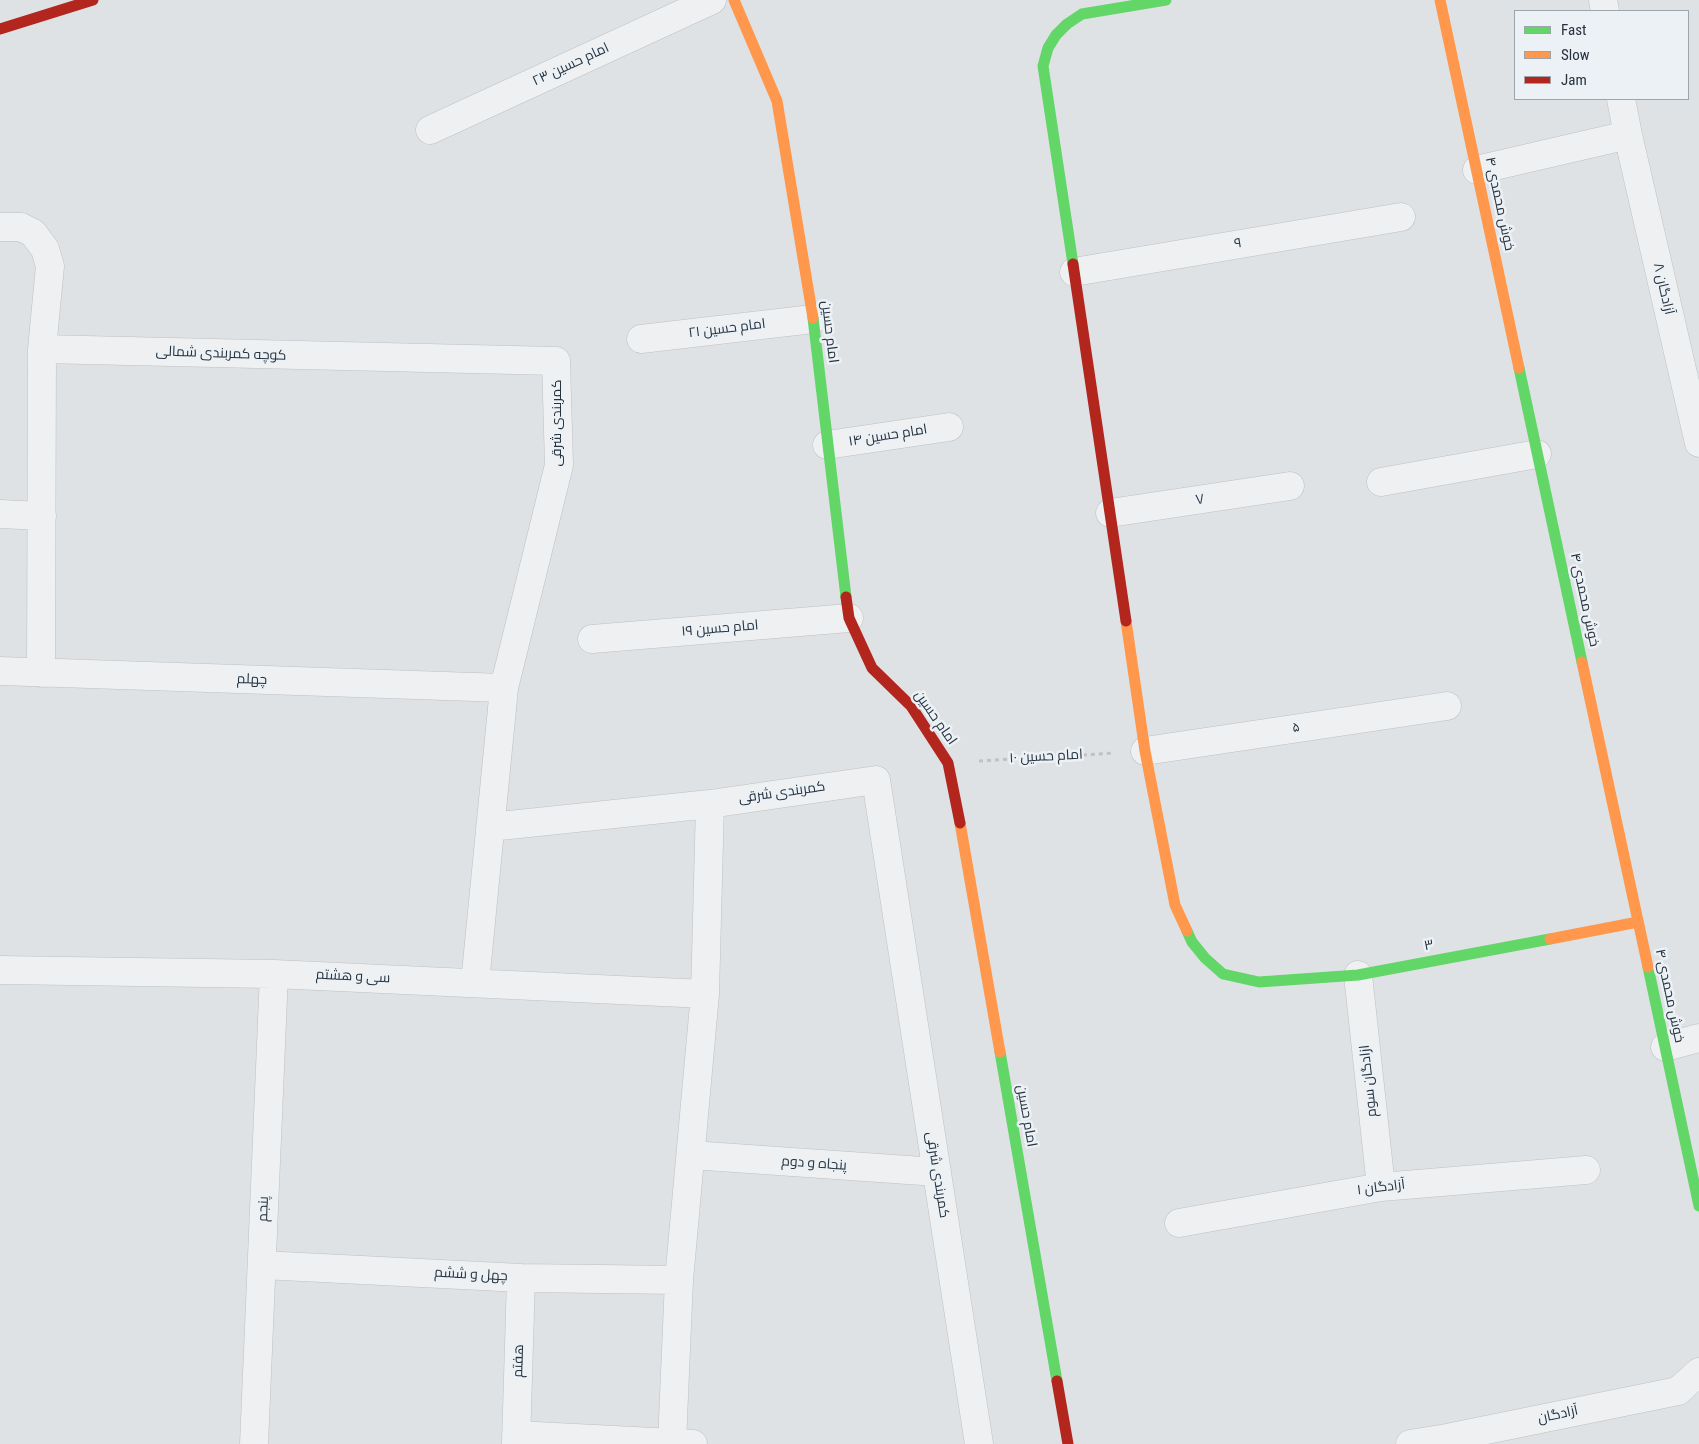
<!DOCTYPE html>
<html>
<head>
<meta charset="utf-8">
<style>
	body { margin:0 }
	#map { position:relative; width:1699px; height:1444px; overflow:hidden; background:#dfe2e5; font-family:"Roboto Condensed",sans-serif }
	canvas { display:block }
	.legend { position:absolute; left:1514px; top:10px; width:175px; height:90px; box-sizing:border-box; background:#ecf1f5; border:1px solid #9da5ac; margin:0; padding:6px 9px; list-style:none; font-size:15px; color:#26323e }
	.legend li { display:flex; align-items:center; gap:10px; height:25px }
	.legend b { width:25px; border:1px solid #9da5ac }
</style>
</head>
<body>
<div id="map">
<canvas width="1699" height="1444"></canvas>
<ul class="legend">
<li><b style="height:6px;background:#63d668"></b>Fast</li>
<li><b style="height:6px;background:#ff974d"></b>Slow</li>
<li><b style="height:6px;background:#b3261e"></b>Jam</li>
</ul>
</div>
<script>
const ctx = document.querySelector('canvas').getContext('2d');
ctx.lineJoin = 'round';
function strokePath(path, color, width, dash) { ctx.strokeStyle = color; ctx.lineWidth = width; ctx.lineCap = dash ? 'butt' : 'round'; ctx.setLineDash(dash || []); ctx.stroke(path); }
function label(font, color, halo, rows, align = 'center') {
  ctx.font = font + ' "Roboto Condensed",Cairo,sans-serif'; ctx.lineWidth = 5; ctx.setLineDash([]); ctx.textBaseline = 'middle'; ctx.strokeStyle = halo; ctx.fillStyle = color; for (const [text, x, y, turn = 0] of rows) {
    ctx.save(); ctx.translate(x, y); ctx.rotate((+turn || 0) * Math.PI / 180); ctx.textAlign = isNaN(turn) ? turn : align; if (halo) ctx.strokeText(text, 0, 0); ctx.fillText(text, 0, 0); ctx.restore();
  }
}
const path = new Path2D(`
	M979,761L1115,753`);
const street = new Path2D(`
	M1603,0L1605,11
	M1621,99L1628,135L1699,443
	M430,130L712,0
	M1477,170L1628,135
	M0,227H21L33,233L45,249L50,266L42,349L41,673
	M1074,272L1401,217
	M641,339L813,319
	M42,349L556,361L559,465L504,688L475,983
	M827,445L949,427
	M1381,482L1537,454
	M1110,513L1290,486
	M0,514L42,516
	M592,639L849,618
	M0,671L504,688
	M1145,751L1447,706
	M490,827L710,804L876,780L979,1444
	M0,970L274,974L705,994
	M1358,975L1381,1187
	M1665,1047L1699,1038
	M691,1155L937,1172
	M1179,1223L1381,1187L1586,1170
	M262,1265L521,1278L679,1280
	M516,1435L693,1444
	M672,1443L679,1280L705,994L710,804
	M254,1444L274,974
	M516,1444L521,1278
	M1410,1444L1447,1438L1678,1391L1699,1372`);
const fast = new Path2D(`
	M1073,264L1043,66L1048,48L1056,35L1067,24L1082,14L1166,0
	M813,318L846,597
	M1519,368L1582,662
	M1187,931L1192,942L1205,958L1223,974L1259,982L1358,975L1550,939
	M1648,967L1699,1206
	M1000,1052L1057,1381`);
const slow = new Path2D(`
	M734,0L777,101L813,318
	M1440,0L1519,368
	M1126,621L1145,751L1175,905L1187,931
	M1582,662L1648,967
	M960,823L1000,1052
	M1550,939L1638,922`);
const jam = new Path2D(`
	M0,29L93,0
	M1073,264L1126,621
	M846,597L849,618L872,668L911,706L948,763L960,823
	M1057,1381L1068,1444`);
const streetNames = [
	["امام حسین ۲۳",571,65,-25],
	["خوش محمدی ۴",1499,204,78],
	["۹",1238,244,-9],
	["آزادگان ۸",1663,289,77],
	["امام حسین ۲۱",727,329,-7],
	["امام حسین",829,332,83],
	["کوچه کمربندی شمالی",221,354,2],
	["کمربندی شرقی",557,423,-90],
	["امام حسین ۱۴",888,436,-9],
	["۷",1200,500,-9],
	["خوش محمدی ۴",1584,600,78],
	["امام حسین ۱۹",720,629,-5],
	["چهلم",252,680,2],
	["امام حسین",935,718,55],
	["۵",1296,728,-8],
	["امام حسین ۱۰",1046,757,-3],
	["کمربندی شرقی",782,793,-8],
	["۳",1429,946,-11],
	["سی و هشتم",353,977,3],
	["خوش محمدی ۴",1669,996,78],
	["ازادگان سوم",1369,1081,-96],
	["امام حسین",1026,1116,80],
	["پنجاه و دوم",814,1164,4],
	["کمربندی شرقی",937,1175,81],
	["آزادگان ۱",1381,1188,-7],
	["پنجم",264,1209,-88],
	["چهل و ششم",471,1275,3],
	["هفتم",519,1361,-88],
	["آزادگان",1558,1415,-12]
];
strokePath(street, '#bdc0c3', 29);
strokePath(path, '#bec2c4', 3, [4, 4]);
strokePath(street, '#eef0f1', 28);
strokePath(fast, '#63d668', 11);
strokePath(slow, '#ff974d', 11);
strokePath(jam, '#b3261e', 11);
label('14px', '#26323e', '#ecf1f5', streetNames);
</script>
</body>
</html>
